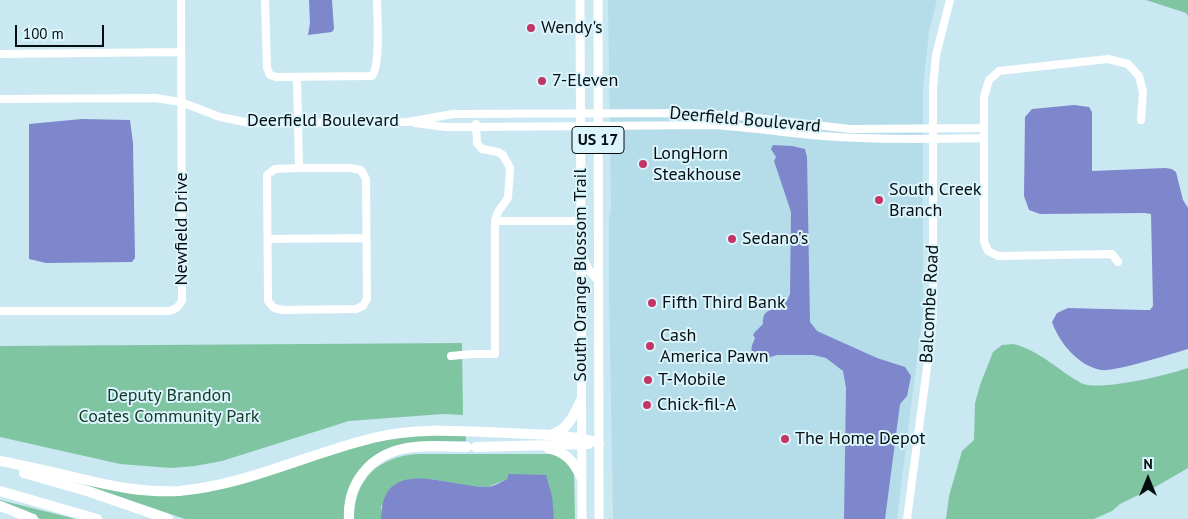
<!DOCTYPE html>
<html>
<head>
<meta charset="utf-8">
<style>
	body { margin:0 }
	#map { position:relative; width:1188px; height:519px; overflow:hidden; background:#cae8f2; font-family:"PT Sans",sans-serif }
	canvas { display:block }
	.north { position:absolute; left:1123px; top:454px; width:50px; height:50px; -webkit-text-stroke:4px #dcf5fc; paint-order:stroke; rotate:0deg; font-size:14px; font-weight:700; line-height:20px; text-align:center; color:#040e11 }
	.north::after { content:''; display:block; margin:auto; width:18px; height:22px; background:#040e11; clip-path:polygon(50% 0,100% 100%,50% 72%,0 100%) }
	.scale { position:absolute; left:15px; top:25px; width:89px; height:22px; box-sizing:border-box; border:2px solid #040e11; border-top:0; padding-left:6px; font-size:15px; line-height:18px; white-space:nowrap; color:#040e11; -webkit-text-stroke:4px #dcf5fc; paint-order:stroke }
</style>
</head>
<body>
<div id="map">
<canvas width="1188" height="519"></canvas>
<div class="north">N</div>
<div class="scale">100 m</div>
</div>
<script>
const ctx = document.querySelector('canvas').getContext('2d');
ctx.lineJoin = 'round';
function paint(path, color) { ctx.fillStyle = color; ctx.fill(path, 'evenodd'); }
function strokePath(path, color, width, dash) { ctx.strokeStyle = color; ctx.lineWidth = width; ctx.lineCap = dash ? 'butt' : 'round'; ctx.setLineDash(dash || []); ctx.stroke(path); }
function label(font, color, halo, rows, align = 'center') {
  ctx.font = font + ' "PT Sans",sans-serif'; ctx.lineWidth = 4; ctx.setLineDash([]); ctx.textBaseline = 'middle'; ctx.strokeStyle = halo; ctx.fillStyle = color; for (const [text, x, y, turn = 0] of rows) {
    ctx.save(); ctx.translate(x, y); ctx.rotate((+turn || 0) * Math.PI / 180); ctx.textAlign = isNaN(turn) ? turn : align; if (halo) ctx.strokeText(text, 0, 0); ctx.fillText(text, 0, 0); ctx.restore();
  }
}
const built = new Path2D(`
	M608,0H937L929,31L923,88V311L897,519H613L609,286V219L611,209Z`);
const green = new Path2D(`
	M1146,0H1188V16L1186,13Z
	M462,343L463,415L443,414L349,421L222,461L195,466L171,468L120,464L0,437V346Z
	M1014,344C1040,351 1058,370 1081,383C1098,392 1168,375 1188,368V468L1157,486L1120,504L1112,511L1094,519H946L949,496L962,451L974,440L975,403L980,385L993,352L1002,345Z
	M400,435H466V441C443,442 418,440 396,446C362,454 344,486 344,519H185L86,485L181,493L365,443Z
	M418,454H551L561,455L574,471L575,519H554V515L508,474L507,479L488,487L467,486L432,479L381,506V519H354C354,479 379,456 418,454Z
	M0,500L76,519H41L0,503Z`);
const water = new Path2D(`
	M309,0H332L334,29L332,32L308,35L310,23Z
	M1074,105L1089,107L1092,112V171L1165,168L1172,169L1176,172L1183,200L1188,208V349C1171,354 1115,372 1101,370C1078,366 1059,342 1052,322L1057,313L1068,308L1144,310H1150L1153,306L1151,214L1145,213L1040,214L1029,210L1024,196L1025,117L1032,109Z
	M82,119L130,120L133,143L135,258L132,262L46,263L29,259V124Z
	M773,145L792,146L805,149L807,157L810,322L817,331L877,358L905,367L911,376L907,396L900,404L885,519H844L846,388L843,371L826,358L813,355H777L764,359L753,357C750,347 752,346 755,338L753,335L755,332L763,324C762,305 777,313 786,302C788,300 788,297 790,294L791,212L774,161L776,157L771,149Z
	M508,474L546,475L552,496L554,519H381C382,454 447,487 486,487C493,487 501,482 507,479Z`);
const minor = new Path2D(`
	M265,0L267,68L270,75L276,77L372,76C381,65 377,16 377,0
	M0,54L181,52
	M297,77L299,168
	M0,99L155,98L181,102L220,117L250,123L408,122L453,114L686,113L739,116L850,129L984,128
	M415,123L445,127H476L712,125C749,127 786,133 823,136C876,140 931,139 984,138
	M299,168H350L361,170L366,179L367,299L363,306L356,309L283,310L274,308L268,301L267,175L275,169Z
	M495,221H580
	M268,239L366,238
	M1118,262L1112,254L998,256L988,251L984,241V97L989,80L999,71L1108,59L1128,64L1139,76L1143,92L1141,120
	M0,311H169C176,309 179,307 182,300L181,0
	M451,356L471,354H495V221L498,212L508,198L510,168L503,155L498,152L482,149L477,143L476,124
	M907,519L930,345L933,316V88L936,55L950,0`);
const major = new Path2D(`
	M580,0L582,519
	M598,0L599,519
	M582,257L588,269L598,280`);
const highway = new Path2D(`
	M550,435C568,430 574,415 581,400
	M476,447L588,444
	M548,448C566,452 574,462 581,477
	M0,461C26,466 52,472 78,478C111,486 144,493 179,491C247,485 307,454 373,438C417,427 463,431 509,433C539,435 570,434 599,443
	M24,473L90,492L168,519
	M0,491L97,519
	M0,506L33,519
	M349,519C347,485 368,457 402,449C423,444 446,447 467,447`);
const markers = [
	[531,28,5,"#c23565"],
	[542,81,5,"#c23565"],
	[643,164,5,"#c23565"],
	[879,200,5,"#c23565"],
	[732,239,5,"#c23565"],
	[652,303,5,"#c23565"],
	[650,346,5,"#c23565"],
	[648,380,5,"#c23565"],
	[647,405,5,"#c23565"],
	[785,439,5,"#c23565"]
];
const shields = [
	[598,140,52]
];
const shieldNames = [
	["US 17",598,140]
];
const poiNames = [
	["Wendy's",541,28],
	["7-Eleven",552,81],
	["LongHorn",653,154],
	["Steakhouse",653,175],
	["South Creek",889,190],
	["Branch",889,211],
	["Sedano's",742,239],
	["Fifth Third Bank",662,303],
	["Cash",660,336],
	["America Pawn",660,357],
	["T-Mobile",658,380],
	["Chick-fil-A",657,405],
	["The Home Depot",795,439]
];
const streetNames = [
	["Deerfield Boulevard",745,120,5],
	["Deerfield Boulevard",323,121],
	["Newfield Drive",182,229,-90],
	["South Orange Blossom Trail",581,275,-90],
	["Balcombe Road",930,304,-87]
];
const parkNames = [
	["Deputy Brandon",169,396],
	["Coates Community Park",169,417]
];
paint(built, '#b5dce9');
paint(green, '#80c5a2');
paint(water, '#7e87cb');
strokePath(minor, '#fff', 8);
strokePath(major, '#fff', 9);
strokePath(highway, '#fff', 10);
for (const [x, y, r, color] of markers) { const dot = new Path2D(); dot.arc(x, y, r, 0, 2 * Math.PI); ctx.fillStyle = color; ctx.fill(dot); strokePath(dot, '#dcf5fc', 2); }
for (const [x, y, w] of shields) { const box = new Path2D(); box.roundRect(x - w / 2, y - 13.5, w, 27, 4); ctx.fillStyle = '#dcf5fc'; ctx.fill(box); strokePath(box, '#040e11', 1); }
label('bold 16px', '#040e11', null, shieldNames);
label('18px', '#040e11', '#dcf5fc', poiNames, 'left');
label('18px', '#040e11', '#dcf5fc', streetNames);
label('18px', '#133928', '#dcf5fc', parkNames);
</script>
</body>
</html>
